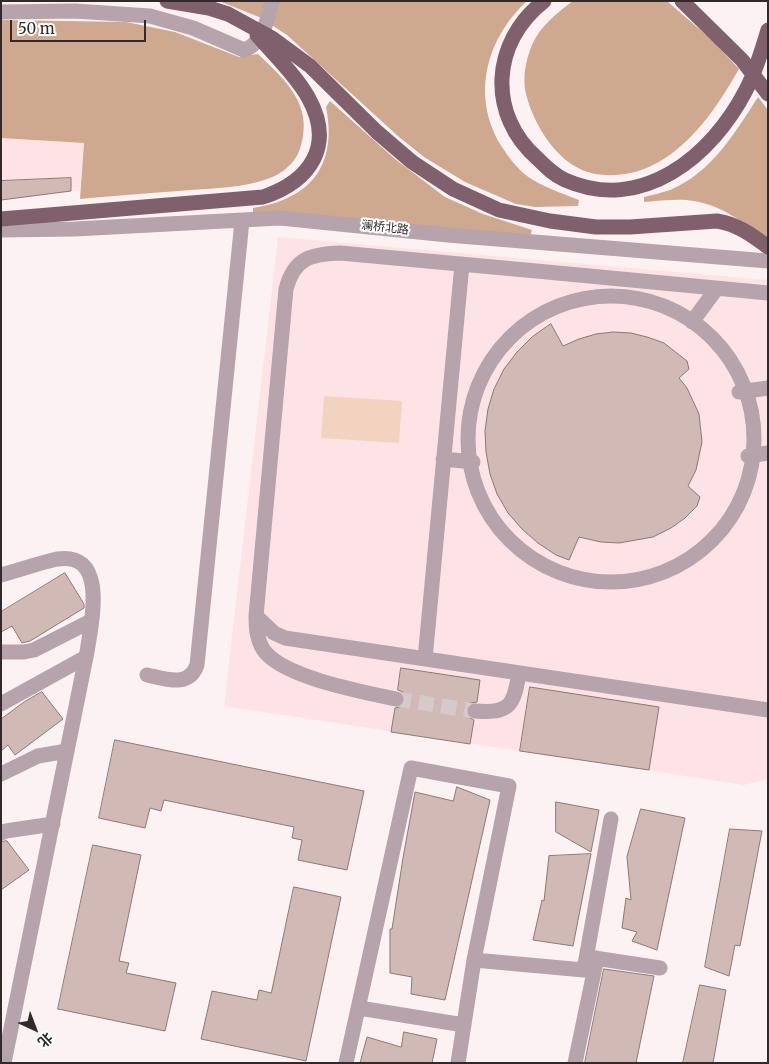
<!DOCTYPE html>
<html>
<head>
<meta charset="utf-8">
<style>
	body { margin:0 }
	#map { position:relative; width:769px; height:1064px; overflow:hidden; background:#fcf2f3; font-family:Merriweather,"Noto Sans SC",serif }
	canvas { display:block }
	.frame { position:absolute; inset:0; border:2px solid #32292a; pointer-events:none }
	.north { position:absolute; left:10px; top:1004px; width:50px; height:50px; -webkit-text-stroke:4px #fff; paint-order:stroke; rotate:137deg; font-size:14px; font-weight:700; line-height:20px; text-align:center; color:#32292a }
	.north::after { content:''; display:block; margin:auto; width:18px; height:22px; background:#32292a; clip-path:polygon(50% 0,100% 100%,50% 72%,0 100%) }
	.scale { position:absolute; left:10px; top:20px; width:136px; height:22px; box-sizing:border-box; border:2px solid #32292a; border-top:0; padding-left:6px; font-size:15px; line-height:18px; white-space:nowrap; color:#32292a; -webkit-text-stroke:4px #fff; paint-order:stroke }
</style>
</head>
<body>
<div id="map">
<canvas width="769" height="1064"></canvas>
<div class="frame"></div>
<div class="north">北</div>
<div class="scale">50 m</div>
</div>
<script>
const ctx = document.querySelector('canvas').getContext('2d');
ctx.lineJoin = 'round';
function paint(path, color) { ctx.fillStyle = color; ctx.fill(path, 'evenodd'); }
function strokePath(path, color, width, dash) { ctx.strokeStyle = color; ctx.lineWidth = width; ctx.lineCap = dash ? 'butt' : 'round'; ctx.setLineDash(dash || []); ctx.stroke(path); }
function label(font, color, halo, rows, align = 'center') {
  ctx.font = font + ' Merriweather,"Noto Sans SC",serif'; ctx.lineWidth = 4; ctx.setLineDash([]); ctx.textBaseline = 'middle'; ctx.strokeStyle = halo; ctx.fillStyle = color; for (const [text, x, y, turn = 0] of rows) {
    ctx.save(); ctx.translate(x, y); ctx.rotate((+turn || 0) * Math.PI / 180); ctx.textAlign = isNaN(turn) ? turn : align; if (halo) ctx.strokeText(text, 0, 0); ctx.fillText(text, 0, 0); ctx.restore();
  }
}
const built = new Path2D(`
	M1,138L84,142L80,190L1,200Z
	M278,237L768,280V779L744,785L224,706Z`);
const green = new Path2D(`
	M324,396L402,401L399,443L321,438Z`);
const forest = new Path2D(`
	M219,1H527C485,40 471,98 502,147C509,158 517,168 527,176C543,187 561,193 579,200L578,206L535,207L516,204L465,182L424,157L399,137L287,35L259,17Z
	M573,1H667L713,41L739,69C718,106 691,147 651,166C631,176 600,179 580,169C553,156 533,122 526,94C522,78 526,59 532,45C540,26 557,13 573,1Z
	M1,20L126,22L175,32L239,57L258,54C282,77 309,100 303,136C300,153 296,161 283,171C258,189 208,188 179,191C146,193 113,196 80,199L84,143L1,138Z
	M758,97L768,110V242C743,222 720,203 686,200C673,199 658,201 644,202V197C652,195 661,193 670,190C711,173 735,133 758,97Z
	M330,101L395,159L445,197L483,214L532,230L530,236L253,214V208C263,206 274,204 283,200C325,183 334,147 326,107Z`);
const building = new Path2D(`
	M71,178V191L1,200V181Z
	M551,324L563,346L579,339L596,334L613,332L631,333L647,337L664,343L687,361L689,369L679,378L687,388L699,414L702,442L696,470L688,486L700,497L697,506L685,518L671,528L653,537L619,543L601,542L579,537L569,560L556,555L538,543L522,529L508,513L497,494L490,474L486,452L485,431L488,409L494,389L504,369L517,352L532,337Z
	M65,573L84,604V608L30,641L22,643L12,626L1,632V612Z
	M401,668L480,680L477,702L470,703L466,710L467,716L474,720L470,744L391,732L395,708L403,706L405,700L403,692L398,690Z
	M530,687L659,707L649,770L520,751Z
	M42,692L63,719L15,755L8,745L1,751V719L24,702Z
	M115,740L364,791L347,870L298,860L302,840L292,838L294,827L164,800L161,811L150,808L145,828L99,818Z
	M457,787L490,800L445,1000L411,994L412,977L390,973V929H392L403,858L415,792L453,801Z
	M556,802L599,810L591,852L556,832Z
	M641,809L685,818L657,950L632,941L637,932L622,928L626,898L631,900L627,857Z
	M730,829L762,831L740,946L735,945L729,976L705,967Z
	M7,841L29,870L1,890V842Z
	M93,845L141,855L119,961L129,963L126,973L176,983L165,1031L58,1009Z
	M591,854L573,946L533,940L542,900L544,901L549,856Z
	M294,887L341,897L306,1061L201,1039L212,991L257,1000L259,990L271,993Z
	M604,969L654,976L636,1063H585Z
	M700,985L726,990L713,1063H683Z
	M404,1032L437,1039L432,1063H360L367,1037L401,1047Z`);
const minorTunnel = new Path2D(`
	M396,699L475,711`);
const minor = new Path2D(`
	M1,12L75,11L150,16L193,28L244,50C263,44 268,18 272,1
	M1,230L75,229L280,218L448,235L768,261
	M468 439a143 143 0 1 1 286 0a143 143 0 1 1-286 0Z
	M692,322L717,288
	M739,392L768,388
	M748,456L768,453
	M443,459L473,462
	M1,575C20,570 39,563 57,559C109,551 91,624 87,652L4,1063
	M256,616L274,633L285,638L768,710
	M1,652H24L34,650L91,621
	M425,659L462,264
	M147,675C166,679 189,688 197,665L242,221
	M396,699C363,692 288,678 266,653C257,643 256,629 256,616L286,289C294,258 311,254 340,253C483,266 625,279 768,293
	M1,704L86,657
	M475,711C510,714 514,705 519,673
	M1,774L38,756L67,751
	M1,833L6,831L53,824
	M588,957L660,968
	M474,960L584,970L611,819
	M359,1008L464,1025
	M346,1063L411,768L509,786L474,960L458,1063
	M575,1063L597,958`);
const major = new Path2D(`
	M167,1L209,8L228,14L272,38L310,66L377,132L412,162L453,189L499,210L550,221L596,227H630L717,221C737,224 752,235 768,247
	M544,1C491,42 487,115 538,159C546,167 554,175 565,180C642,214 712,156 746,90C756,71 762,50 768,30
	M682,1L742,60L768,94
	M1,219L263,197C311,181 335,145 308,97C295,74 274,55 257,35`);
const streetNames = [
	["澜桥北路",385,228,6]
];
paint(built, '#fee3e6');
paint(green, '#f2d3bf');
paint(forest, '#cfa890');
paint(building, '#d1bab5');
strokePath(building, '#8d7874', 1);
strokePath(minorTunnel, '#d4cacb', 15, [15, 8]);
strokePath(minor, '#b7a3ab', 15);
strokePath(major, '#81606e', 15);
label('12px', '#32292a', '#fff', streetNames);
</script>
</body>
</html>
